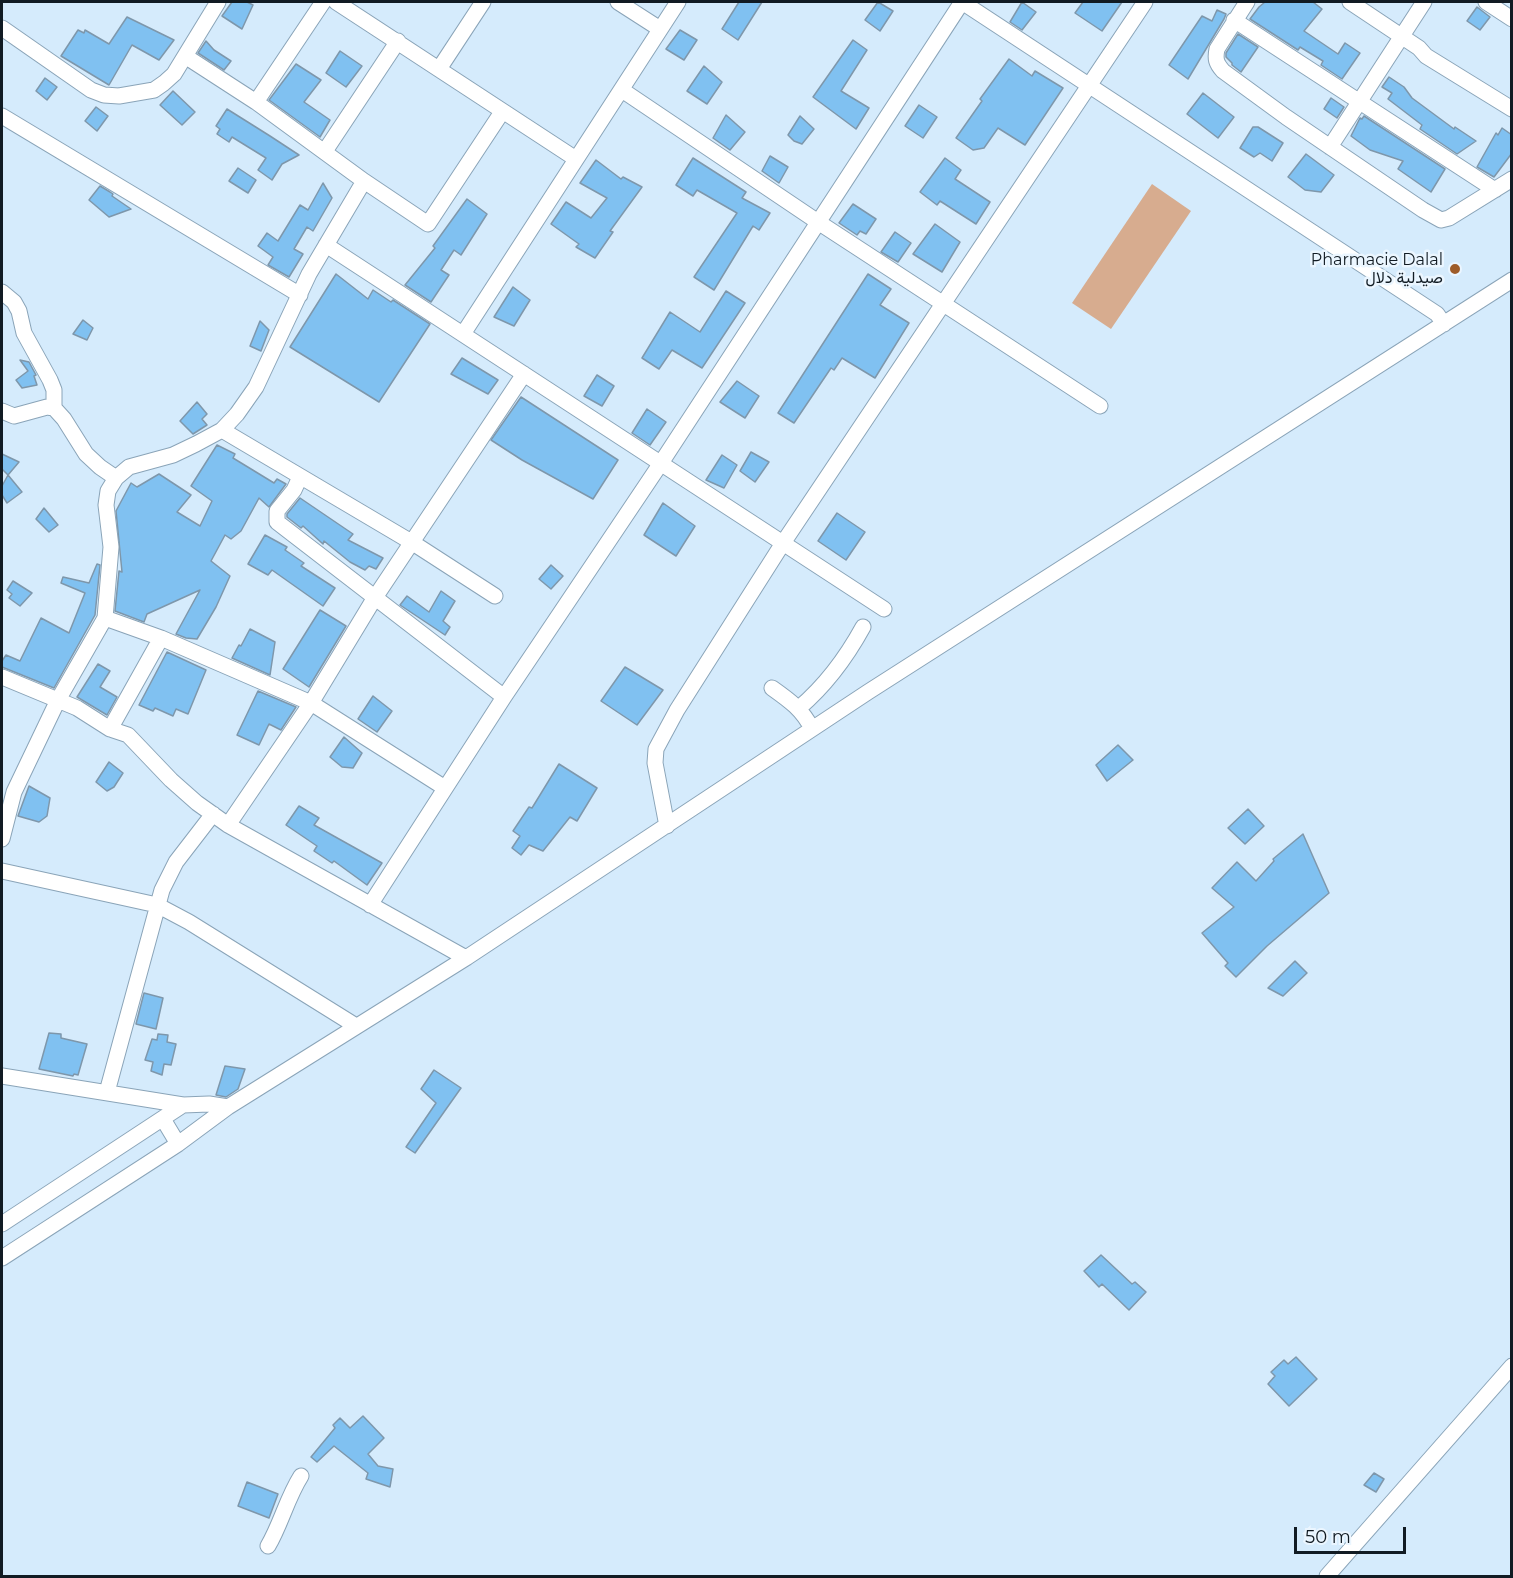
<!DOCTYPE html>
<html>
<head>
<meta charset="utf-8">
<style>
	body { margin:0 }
	#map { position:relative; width:1513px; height:1578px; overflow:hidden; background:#d5ebfc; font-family:Montserrat,sans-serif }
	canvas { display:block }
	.frame { position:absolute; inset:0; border:3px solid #111b23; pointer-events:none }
	.scale { position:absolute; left:1294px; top:1527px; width:112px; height:27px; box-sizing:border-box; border:3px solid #111b23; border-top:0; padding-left:8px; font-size:18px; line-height:21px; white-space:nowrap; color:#111b23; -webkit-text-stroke:4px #ebf6ff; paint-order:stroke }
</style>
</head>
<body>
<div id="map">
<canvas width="1513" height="1578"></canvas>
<div class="frame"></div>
<div class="scale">50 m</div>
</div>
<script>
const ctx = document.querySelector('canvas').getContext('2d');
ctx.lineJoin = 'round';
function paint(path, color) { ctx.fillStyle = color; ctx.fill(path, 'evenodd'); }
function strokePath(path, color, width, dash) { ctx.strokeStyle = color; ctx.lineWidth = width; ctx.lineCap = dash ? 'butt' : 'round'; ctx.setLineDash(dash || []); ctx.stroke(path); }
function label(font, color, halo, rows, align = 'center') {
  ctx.font = font + ' Montserrat,Vazirmatn,sans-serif'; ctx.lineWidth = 5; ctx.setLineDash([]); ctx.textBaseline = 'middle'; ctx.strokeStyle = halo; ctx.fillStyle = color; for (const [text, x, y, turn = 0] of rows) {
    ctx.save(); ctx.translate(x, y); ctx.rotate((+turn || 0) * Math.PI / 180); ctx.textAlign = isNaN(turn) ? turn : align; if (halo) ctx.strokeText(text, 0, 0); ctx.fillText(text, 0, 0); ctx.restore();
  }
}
const green = new Path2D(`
	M1152,184L1191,211L1111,329L1072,303Z`);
const building = new Path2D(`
	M232,2H247L253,5L242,29L222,16Z
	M739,2H762L738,40L722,29Z
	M878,2L893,11L880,31L865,20Z
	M1022,2L1036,12L1022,30L1010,22Z
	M1083,2H1122L1102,31L1075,13Z
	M1265,2H1313L1322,9L1304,31L1338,54L1345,43L1360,53L1342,79L1321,65L1323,61L1300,47L1298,50L1250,19L1259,7Z
	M1477,7L1490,17L1480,30L1467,21Z
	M1217,10L1226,14L1224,19L1188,79L1169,65L1202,16L1212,21Z
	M127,17L174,40L159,60L132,45L109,85L61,56L78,30L84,33L85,30L109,44Z
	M680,30L697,40L684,60L666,49Z
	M1238,34L1258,47L1241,72L1232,65V63L1226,57V53Z
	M853,40L867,50L841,91L869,108L856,129L813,97Z
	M206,41L214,50L231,61L224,70L198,53Z
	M340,51L362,66L346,87L326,73Z
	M1009,59L1032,76L1035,71L1063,88L1025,145L998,128L984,148L973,150L956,138L982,101L980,99Z
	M296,64L321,80L304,102L330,120L320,137L269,100Z
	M704,66L722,82L707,104L687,91Z
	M1389,77L1404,87L1412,98L1454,129L1455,127L1476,141L1457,154L1420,129L1422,125L1388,99L1392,93L1382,87Z
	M45,78L57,87L47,100L36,91Z
	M173,91L195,112L182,125L160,105Z
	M1203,93L1234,117L1218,138L1187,114Z
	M1331,98L1344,107L1337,118L1324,109Z
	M919,105L937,117L923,138L905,126Z
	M96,107L108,116L97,131L85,121Z
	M227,109L270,136L299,155L282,164L272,180L258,170L266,158L232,137L229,142L217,134L220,129L216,126Z
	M726,115L745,132L730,150L713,138Z
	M800,116L814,129L802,144L794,141L788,135Z
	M1364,116L1445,169L1431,192L1398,169L1403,161L1370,150L1351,136L1360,118L1362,119Z
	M1253,127H1258L1283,143L1272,161L1260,153L1254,157L1240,148Z
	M1502,128L1512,135V153L1494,177L1477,167L1496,133L1498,135Z
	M1306,154L1334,175L1321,192L1305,190L1288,177Z
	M770,156L788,167L779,183L762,171Z
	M693,158L746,192L742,198L770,213L759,230L753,226L714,290L694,277L737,213L697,190L693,196L676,185Z
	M945,158L961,170L955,179L990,202L976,224L940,201L937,205L920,192Z
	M596,160L621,179L623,177L642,187L610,231L613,232L595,258L576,247L579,244L551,224L566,202L591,218L607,198L580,183Z
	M238,168L256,180L248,193L229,181Z
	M323,183L332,198L313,231L307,227L294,249L303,254L289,277L268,265L273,257L258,246L267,233L278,241L300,205L308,210Z
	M100,186L110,192L113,194L112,196L131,209L109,217L89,200Z
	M467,199L487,214L461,255L454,250L441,270L449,275L431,302L405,285L435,248L433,246Z
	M853,204L876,219L866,234L860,231L857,235L839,223Z
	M935,224L960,242L942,272L913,254Z
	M895,232L911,243L898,262L881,252Z
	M336,274L368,299L373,290L391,302L393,300L430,324L379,402L290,347Z
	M868,274L891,289L880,305L909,323L875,378L842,358L834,370L831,368L794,423L778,413Z
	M513,287L530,300L514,326L494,317Z
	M726,291L745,303L702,368L672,350L659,369L642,358L670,312L700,332Z
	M83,320L93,328L87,340L73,334Z
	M260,321L269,330L261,351L250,346Z
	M462,358L498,380L488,394L451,374Z
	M20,360L29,362L36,375L34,376L37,385L22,388L16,380L28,371Z
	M597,375L614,386L602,406L584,396Z
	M737,381L759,396L745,418L720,402Z
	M521,397L618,460L593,499L522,460L491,440Z
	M197,402L207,414L202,419L207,425L193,434L180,421Z
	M647,409L666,422L650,445L632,433Z
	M217,445L235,454L233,458L274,483L277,479L286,484L269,507L259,498L241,531L231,539L225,535L211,561L230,576L216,607L197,639L186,638L176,634L200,590L147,614L144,622L115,611L119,571L122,572L116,511L131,483L137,487L159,474L191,495L177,512L200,526L212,501L191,486Z
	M751,452L769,462L755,482L740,471Z
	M2,454L19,462L8,475L2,469Z
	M722,455L737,465L724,488L706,480Z
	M8,475L22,492L7,503L2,495V486Z
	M300,498L353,534L348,540L383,558L376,569L369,566L365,570L350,562L324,541L323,544L303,526L301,528L287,517V514Z
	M663,503L695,526L676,556L644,535Z
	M44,508L58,525L49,532L36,519Z
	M837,513L865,532L846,560L818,541Z
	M265,535L287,547L285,550L304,563L301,566L335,588L323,606L272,570L268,575L248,564Z
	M97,564L100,565L95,615L54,688L2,667V661L6,655L20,661L41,618L69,633L85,593L61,583L63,577L89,583Z
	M551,565L563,576L551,589L539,579Z
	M13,581L32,593L20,606L9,598L12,594L7,590Z
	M441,591L455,601L443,621L450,627L445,635L400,605L407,596L429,612Z
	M320,610L346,626L309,687L283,669Z
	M250,629L275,642L270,675L232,658L239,645L241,646Z
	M167,652L206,670L188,714L176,709L173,716L155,708L153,711L139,705Z
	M98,664L110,671L100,687L117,697L107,715L77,697Z
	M625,667L663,690L637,725L601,701Z
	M258,691L296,707L281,730L269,724L259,745L237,735Z
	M373,696L392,711L377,732L358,719Z
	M344,737L362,753L353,768L342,767L330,757Z
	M1118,745L1133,760L1107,781L1096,765Z
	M109,762L123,773L114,787L107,791L96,782Z
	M559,764L597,788L577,821L570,817L543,851L529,845L521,855L512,848L520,836L513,831L529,807L532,808Z
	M29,786L50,798L47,816L39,822L18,816Z
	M299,806L319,818L314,825L382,863L367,885L334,861L332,863L314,851L317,846L286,825Z
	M1248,809L1264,826L1245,844L1228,828Z
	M1303,834L1329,893L1267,946L1236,977L1225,966L1228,963L1202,933L1234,907L1212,888L1237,862L1256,881L1274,861L1273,859Z
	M1295,961L1307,973L1283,996L1268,988Z
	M144,993L163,998L156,1029L136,1024Z
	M49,1033L61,1034V1038L87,1044L78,1075L74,1074L73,1076L39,1069Z
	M158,1034L168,1035L167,1042L176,1044L171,1065L164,1064L162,1075L151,1071L153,1062L145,1060L152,1039L157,1040Z
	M225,1066L245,1069L238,1089L226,1097L216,1095Z
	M434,1070L461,1088L415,1153L406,1147L436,1103L421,1089Z
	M1101,1255L1132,1284L1135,1282L1146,1292L1129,1310L1102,1284L1099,1287L1084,1271Z
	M1296,1357L1317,1379L1289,1406L1268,1384L1275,1376L1271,1372L1284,1360L1288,1364Z
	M363,1416L384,1438L368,1454L378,1466L393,1469L390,1487L366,1479L368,1473L334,1446L317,1462L311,1457L335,1428L333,1425L340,1418L350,1428Z
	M1374,1473L1384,1479L1376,1492L1364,1485Z
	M247,1482L278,1494L269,1518L238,1506Z`);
const minor = new Path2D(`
	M336,2L576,159
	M618,2L660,29
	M962,2L1437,314L1444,324
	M1247,2L1217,49C1215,59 1216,63 1223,71L1286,117L1423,210L1441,220L1449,218L1512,179
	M1350,2L1419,48L1426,56L1512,109
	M1486,2L1512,19
	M1234,20L1495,190
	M2,28L91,90L104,95L119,96L154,90L164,83L174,74L218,2
	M185,56L256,102L364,181L428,224L502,112
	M439,69L483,2
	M622,90L818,222L1100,406
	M256,102L323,2
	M2,116L300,295
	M1330,147L1424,2
	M325,151L398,41
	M326,245L884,609
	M2,292L14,302L19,311L24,333L50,380L54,390V408
	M463,334L678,2
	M2,411L14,416L47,407L54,408L64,419L86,454L100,467L116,478
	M222,430L413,543L495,596
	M300,477L294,490L277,511V522L504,697
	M105,618L161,638L311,703L445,788
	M2,677L77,708L110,729L128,735L171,780L197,803L228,825L466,958
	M772,688C789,700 803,710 812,729
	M799,708C826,685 846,658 863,627
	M110,729L161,638
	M228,825L311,703L374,599L524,374
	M667,826L655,763L656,749L677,710L783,543L1145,2
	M2,839L14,792L58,700L105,618L111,547L106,505L108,491L116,478L129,467L173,455L196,444L222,430L237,414L256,387L309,274L364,181
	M2,871L157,905L189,922L356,1026
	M370,905L504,697L661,463L962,2
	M2,1076L183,1105
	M107,1092L162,890L176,862L213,814
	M163,1119L178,1144
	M2,1224L183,1105L209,1104L228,1107
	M2,1258L178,1144L228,1107L466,958L868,692L1512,280
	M268,1546C281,1524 287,1498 301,1476
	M1327,1576L1512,1366`);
const markers = [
	[1455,269,6,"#9e5c29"]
];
const poiNames = [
	["Pharmacie Dalal",1443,260],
	["صيدلية دلال",1443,278]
];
paint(green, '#d7ac8f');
paint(building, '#80c1f1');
strokePath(building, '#7e97ab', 1.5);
strokePath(minor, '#8aa4b8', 17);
strokePath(minor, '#fff', 15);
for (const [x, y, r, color] of markers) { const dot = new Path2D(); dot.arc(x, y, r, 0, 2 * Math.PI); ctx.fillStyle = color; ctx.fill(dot); strokePath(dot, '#ebf6ff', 2); }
label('16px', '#111b23', '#ebf6ff', poiNames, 'right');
</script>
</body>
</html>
